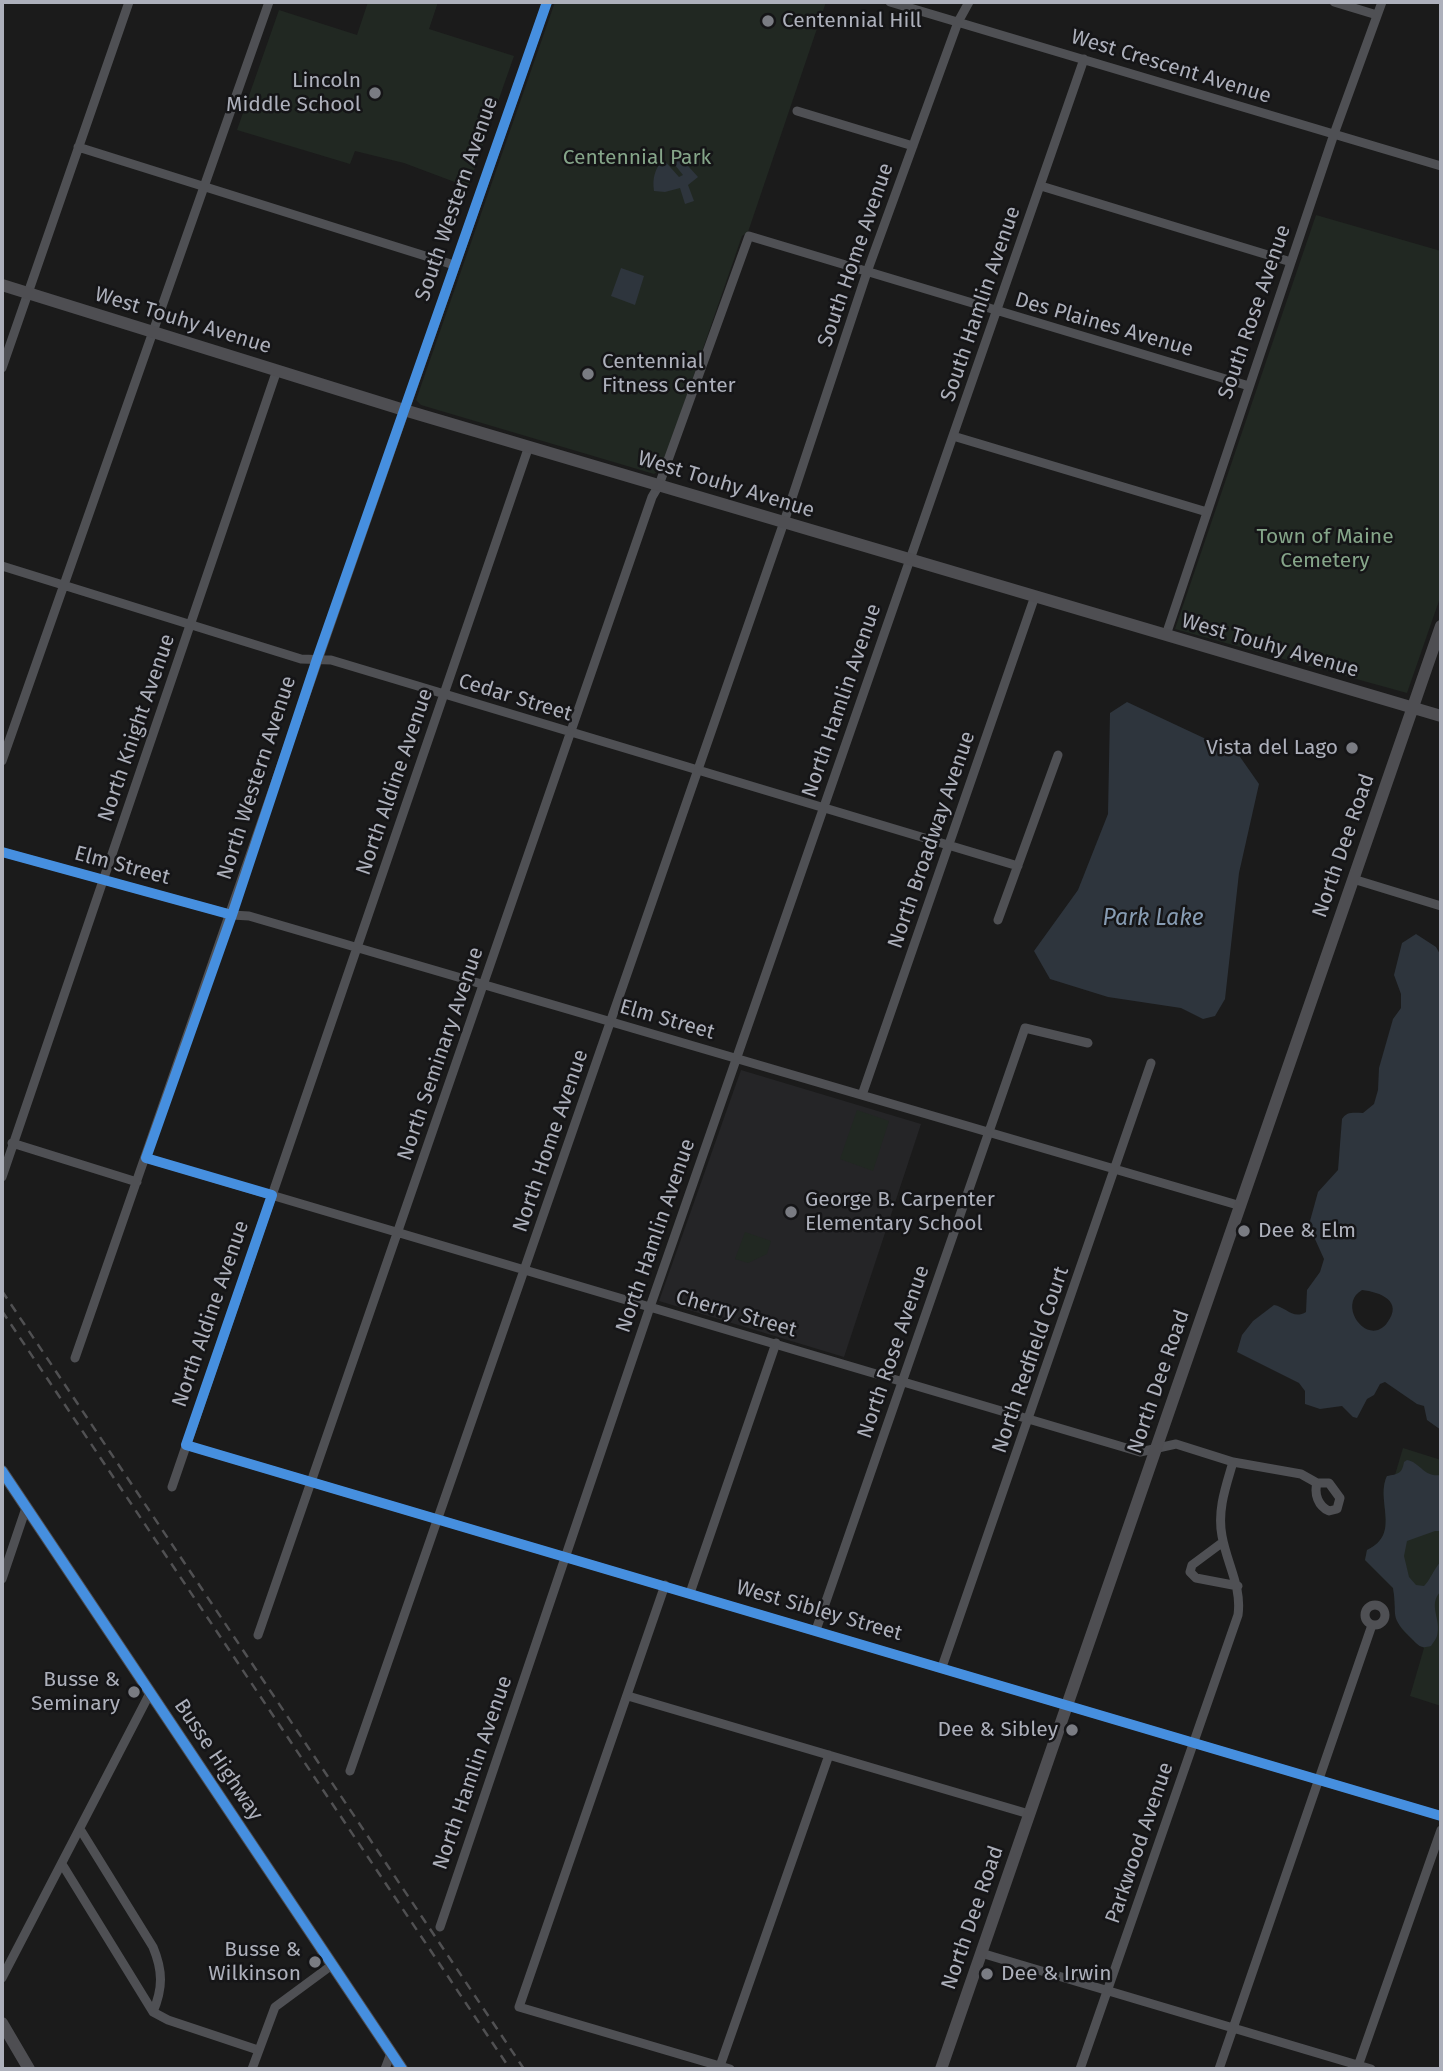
<!DOCTYPE html>
<html>
<head>
<meta charset="utf-8">
<style>
	body { margin:0 }
	#map { position:relative; width:1443px; height:2071px; overflow:hidden; background:#1b1b1b; font-family:"Fira Sans",sans-serif }
	canvas { display:block }
	.frame { position:absolute; inset:0; border:4px solid #adb0bb; pointer-events:none }
</style>
</head>
<body>
<div id="map">
<canvas width="1443" height="2071"></canvas>
<div class="frame"></div>
</div>
<script>
const ctx = document.querySelector('canvas').getContext('2d');
ctx.lineJoin = 'round';
function paint(path, color) { ctx.fillStyle = color; ctx.fill(path, 'evenodd'); }
function strokePath(path, color, width, dash) { ctx.strokeStyle = color; ctx.lineWidth = width; ctx.lineCap = dash ? 'butt' : 'round'; ctx.setLineDash(dash || []); ctx.stroke(path); }
function label(font, color, halo, rows, align = 'center') {
  ctx.font = font + ' "Fira Sans",sans-serif'; ctx.lineWidth = 5; ctx.setLineDash([]); ctx.textBaseline = 'middle'; ctx.strokeStyle = halo; ctx.fillStyle = color; for (const [text, x, y, turn = 0] of rows) {
    ctx.save(); ctx.translate(x, y); ctx.rotate((+turn || 0) * Math.PI / 180); ctx.textAlign = isNaN(turn) ? turn : align; if (halo) ctx.strokeText(text, 0, 0); ctx.fillText(text, 0, 0); ctx.restore();
  }
}
const built = new Path2D(`
	M741,1070L921,1124L844,1357L659,1301Z`);
const green = new Path2D(`
	M368,2H438L429,29L514,56L468,187L404,163L355,151L350,164L237,130L279,10L357,35Z
	M555,2H826L748,232L742,236L661,470L654,474L421,405L416,400Z
	M1316,215L1441,251V595L1407,693L1175,629Z
	M857,1110L889,1121L873,1171L840,1159Z
	M745,1232L771,1241L767,1254L748,1263L735,1259Z
	M1403,1448L1441,1460V1706L1410,1696L1424,1648C1417,1645 1415,1642 1410,1637C1391,1621 1397,1610 1393,1588L1365,1560L1367,1550C1402,1534 1375,1501 1387,1476L1395,1475Z`);
const water = new Path2D(`
	M679,156L698,177L688,185L694,201L685,204L680,188L665,192L654,191C652,178 655,169 663,159L679,177L683,175L671,160Z
	M621,268L644,276L635,305L611,296Z
	M1127,702L1238,754L1259,784L1239,873L1225,999L1215,1016L1203,1019L1181,1008L1108,997L1050,979L1034,951L1078,890L1108,814L1110,713Z
	M1416,934L1436,947L1441,956V1430L1427,1420L1424,1406L1417,1404L1385,1382L1380,1384L1374,1395L1367,1399L1357,1418L1353,1417L1342,1406L1320,1409L1305,1404V1391L1299,1383L1237,1352L1242,1335L1253,1321L1274,1305C1286,1307 1293,1320 1306,1312L1307,1290L1320,1272L1324,1259L1310,1228V1221L1318,1192L1338,1170L1342,1119C1347,1111 1354,1113 1363,1113L1374,1104L1378,1090L1379,1068L1393,1019L1401,1008V994L1394,975L1402,943ZM1362,1290C1380,1292 1404,1301 1387,1323C1368,1348 1336,1305 1362,1290Z
	M1407,1460C1420,1462 1424,1478 1441,1475V1531H1435L1407,1541L1404,1556L1409,1577L1416,1585L1424,1586C1429,1582 1434,1569 1441,1561V1591C1427,1605 1442,1619 1437,1636C1436,1639 1433,1643 1431,1646C1421,1649 1419,1646 1412,1639C1388,1615 1398,1618 1393,1588L1365,1560L1367,1550C1402,1534 1375,1501 1387,1476C1398,1474 1402,1474 1404,1462Z`);
const street = new Path2D(`
	M890,2L1441,166
	M1334,2L1377,15
	M797,111L913,146
	M78,147L454,265
	M1041,186L1291,262
	M2,368L129,2
	M953,436L1207,512
	M2,566L301,659L331,660L1018,866
	M1166,635L1334,134L1382,2
	M2,761L269,2
	M2,852L232,915L249,916L1241,1206
	M1353,879L1441,906
	M998,920L1058,755
	M862,1095L1035,596
	M12,1143L137,1182
	M146,1158L1140,1452L1176,1444L1233,1462L1301,1474L1317,1483H1329L1340,1498L1337,1509L1329,1511C1318,1506 1314,1494 1317,1483
	M2,1177L277,370
	M75,1358C235,907 387,453 547,2
	M186,1445L1441,1816
	M172,1487L529,446
	M1223,1542L1192,1565L1190,1572L1196,1578L1238,1586
	M2,1579L26,1508
	M665,1585L519,2007L730,2069
	M690,1593L776,1343
	M1365 1615a10 10 0 1 1 20 0a10 10 0 1 1-20 0Z
	M816,1630L1025,1028L1088,1043
	M258,1635L652,497L659,485L749,236L1249,386
	M942,1667L1151,1063
	M628,1696L1029,1814
	M350,1771L784,522L867,272L958,22L969,2
	M80,1829L153,1947C163,1971 163,1988 153,2012
	M62,1864L153,2012L168,2020L258,2050
	M440,1927L650,1307L1084,59
	M981,1953L1371,2069
	M2,1978L150,1693
	M720,2066L829,1755
	M252,2069L275,2007L332,1965
	M385,2069L391,2053
	M1080,2069L1238,1615C1242,1587 1227,1564 1222,1536C1217,1510 1226,1486 1233,1462
	M1219,2069L1372,1625
	M1357,2069L1441,1830`);
const secondary = new Path2D(`
	M2,285L404,410L1441,716
	M2,1471L402,2069
	M2,2023L29,2069
	M941,2069L1441,626`);
const rail = new Path2D(`
	M2,1291L524,2069
	M2,1311L510,2069`);
const cycleway = new Path2D(`
	M547,2L317,659L232,915L146,1158L272,1195L186,1445L1441,1816
	M2,852L232,915
	M2,1471L402,2069`);
const markers = [
	[768,21,7,"#7a7c83"],
	[375,93,7,"#7a7c83"],
	[588,374,7,"#7a7c83"],
	[1352,748,7,"#7a7c83"],
	[791,1212,7,"#7a7c83"],
	[1244,1231,7,"#7a7c83"],
	[134,1692,7,"#7a7c83"],
	[1072,1730,7,"#7a7c83"],
	[315,1962,7,"#7a7c83"],
	[987,1974,7,"#7a7c83"]
];
const poiNames = [
	["Centennial Hill",782,21],
	["Lincoln",361,81,"right"],
	["Middle School",361,105,"right"],
	["Centennial",602,362],
	["Fitness Center",602,386],
	["Vista del Lago",1338,748,"right"],
	["George B. Carpenter",805,1200],
	["Elementary School",805,1224],
	["Dee & Elm",1258,1231],
	["Busse &",120,1680,"right"],
	["Seminary",120,1704,"right"],
	["Dee & Sibley",1058,1730,"right"],
	["Busse &",301,1950,"right"],
	["Wilkinson",301,1974,"right"],
	["Dee & Irwin",1001,1974]
];
const streetNames = [
	["West Crescent Avenue",1171,67,17],
	["South Western Avenue",457,199,-71],
	["South Home Avenue",856,255,-71],
	["South Hamlin Avenue",981,304,-71],
	["South Rose Avenue",1255,312,-71],
	["West Touhy Avenue",183,321,17],
	["Des Plaines Avenue",1104,325,16],
	["West Touhy Avenue",726,485,17],
	["West Touhy Avenue",1270,646,16],
	["Cedar Street",515,698,17],
	["North Hamlin Avenue",842,701,-71],
	["North Knight Avenue",137,728,-71],
	["North Western Avenue",257,778,-72],
	["North Aldine Avenue",395,782,-71],
	["North Broadway Avenue",932,840,-71],
	["North Dee Road",1344,846,-71],
	["Elm Street",122,866,15],
	["Elm Street",667,1020,16],
	["North Seminary Avenue",441,1054,-71],
	["North Home Avenue",551,1141,-71],
	["North Hamlin Avenue",656,1236,-71],
	["North Aldine Avenue",211,1314,-71],
	["Cherry Street",736,1314,16],
	["North Rose Avenue",894,1352,-71],
	["North Redfield Court",1031,1360,-71],
	["North Dee Road",1159,1382,-71],
	["West Sibley Street",819,1611,16],
	["Busse Highway",218,1760,56],
	["North Hamlin Avenue",473,1773,-71],
	["Parkwood Avenue",1140,1843,-71],
	["North Dee Road",973,1918,-71]
];
const parkNames = [
	["Centennial Park",637,158],
	["Town of Maine",1325,537],
	["Cemetery",1325,561]
];
const waterNames = [
	["Park Lake",1153,919]
];
paint(built, '#252527');
paint(green, '#212822');
paint(water, '#2e353d');
strokePath(street, '#4f5054', 9);
strokePath(secondary, '#4e4e52', 12);
strokePath(rail, '#505052', 2.5, [9, 7]);
strokePath(cycleway, '#468fdf', 10);
for (const [x, y, r, color] of markers) { const dot = new Path2D(); dot.arc(x, y, r, 0, 2 * Math.PI); ctx.fillStyle = color; ctx.fill(dot); strokePath(dot, '#151517', 2.5); }
label('21px', '#adb0bb', '#151517', poiNames, 'left');
label('21px', '#adb0bb', '#151517', streetNames);
label('21px', '#85a589', '#151517', parkNames);
label('italic 23px', '#879cb3', '#151517', waterNames);
</script>
</body>
</html>
